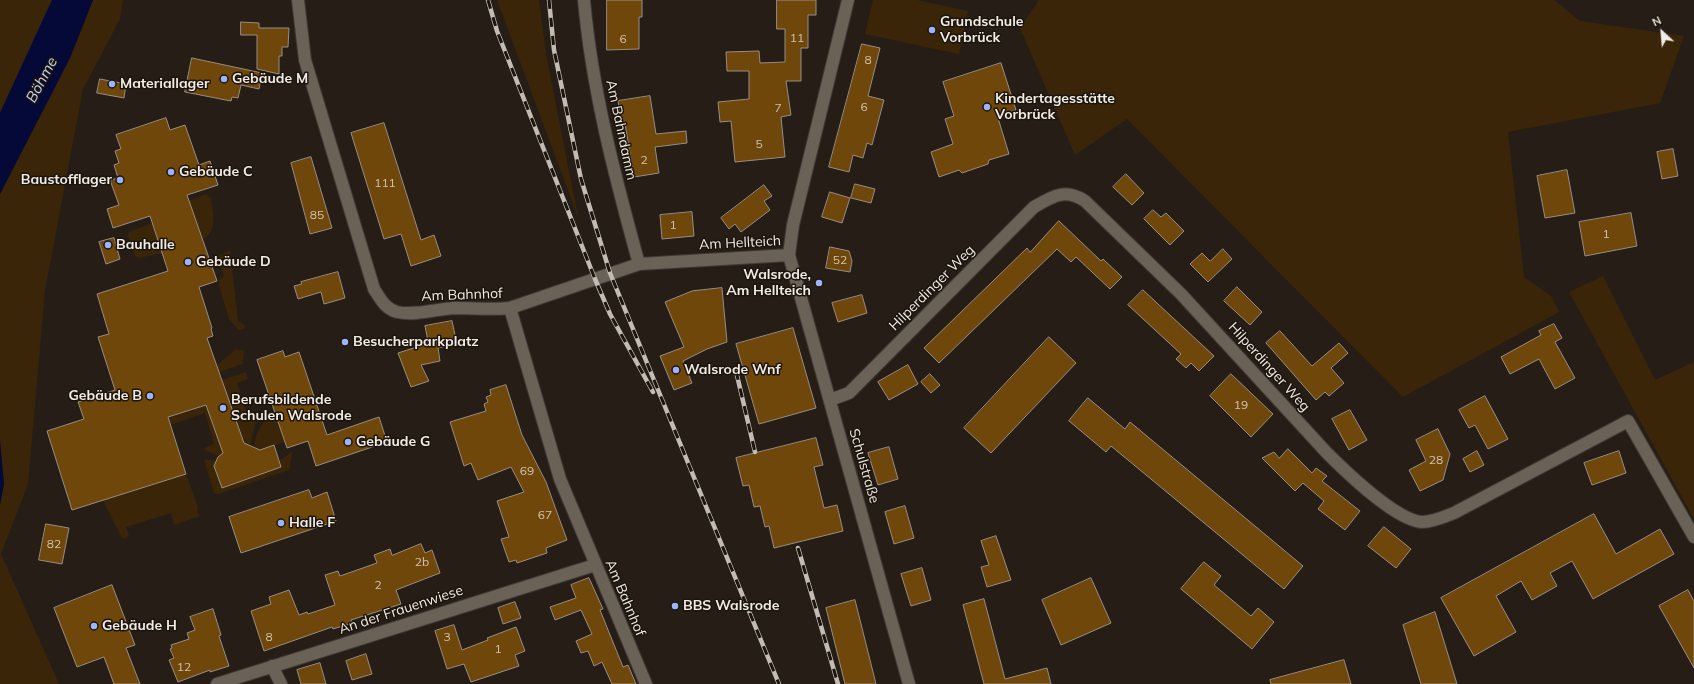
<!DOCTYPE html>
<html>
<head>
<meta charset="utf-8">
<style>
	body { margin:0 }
	#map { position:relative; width:1694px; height:684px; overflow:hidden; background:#261e16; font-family:Mulish,sans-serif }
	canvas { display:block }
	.north { position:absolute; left:1642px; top:12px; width:40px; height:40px; -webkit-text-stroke:3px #1c150d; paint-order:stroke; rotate:334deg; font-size:11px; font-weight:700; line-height:16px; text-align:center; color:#f0ebe5 }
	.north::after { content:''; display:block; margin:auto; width:14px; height:18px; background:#f0ebe5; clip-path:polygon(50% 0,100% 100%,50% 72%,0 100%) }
</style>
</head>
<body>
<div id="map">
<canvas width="1694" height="684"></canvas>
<div class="north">N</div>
</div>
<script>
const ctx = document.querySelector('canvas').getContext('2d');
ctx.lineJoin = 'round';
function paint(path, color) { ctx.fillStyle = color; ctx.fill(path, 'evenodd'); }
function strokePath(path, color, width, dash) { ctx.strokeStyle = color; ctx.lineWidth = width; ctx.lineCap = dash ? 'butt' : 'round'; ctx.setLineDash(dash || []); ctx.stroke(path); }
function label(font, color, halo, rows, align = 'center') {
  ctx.font = font + ' Mulish,sans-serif'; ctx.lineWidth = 3; ctx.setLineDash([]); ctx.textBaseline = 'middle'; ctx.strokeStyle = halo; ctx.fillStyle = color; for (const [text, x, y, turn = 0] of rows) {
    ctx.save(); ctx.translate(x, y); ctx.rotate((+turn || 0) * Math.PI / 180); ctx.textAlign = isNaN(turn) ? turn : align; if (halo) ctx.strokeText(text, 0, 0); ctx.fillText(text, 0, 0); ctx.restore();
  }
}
const green = new Path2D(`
	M0,0H52L0,113Z
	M93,0H123L120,19L83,89L45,290L28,484L1,554L59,684H0V505L4,484L0,441V194L70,58Z
	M497,0H539L546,54L578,217Z
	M873,0H917L968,11L959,54L865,34Z
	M1039,0H1554L1580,21L1684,36L1660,103L1508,132L1524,277L1551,296L1559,312L1403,397L1127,119L1075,155L1020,28Z
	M206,194L211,198C213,212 218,231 203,239L193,211L182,214L186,202Z
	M152,223L163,253L138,258L135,256L128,235L129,232Z
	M230,250L238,321L244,325L245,328L239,330L229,319L219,285V280L224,276L219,256Z
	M1603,276L1655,380L1694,362V519L1569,292Z
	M236,349L244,351L243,364L219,372L217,365Z
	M246,372L248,379L237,383L248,417L258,414L250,445H245L222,380Z
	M206,405L223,453L219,456L205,450L204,448L214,444L205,413L170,425L168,417Z
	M275,414L285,442L256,451C251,438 263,418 275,414Z
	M292,452L289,470L218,494L214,493L204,459L216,461V464L214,465L222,488L281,467L279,461Z
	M186,474L198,507L197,511L200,516L174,525L171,513L126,527L129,535L125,539L122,538L103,500Z`);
const water = new Path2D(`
	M52,0H93L70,58L0,194V113Z
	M0,441L4,484L0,505Z`);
const building = new Path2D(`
	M607,0H642V17H639V49L607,50Z
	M777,0H816V15H808V48H801V81H786L791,115L781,117L785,157L735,162L731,121L720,122L718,102L749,99V71H727L726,52L759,51L760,63L785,62V29H777Z
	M241,22L259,23V28H289L288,47H282V56H279V74L257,69V35H241Z
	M862,44L880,48L868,96L884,100L872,145L867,143L863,158L853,155L849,172L829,167Z
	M192,58L262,73L259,89L241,85L238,98L232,97L231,101L185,92Z
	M1001,63L1016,110L1009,112V114L998,118L1009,154L989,160L988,164L962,173L959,170L939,177L931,152L953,144L945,119L954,116L943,82Z
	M100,79L126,84L124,98L97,93Z
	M650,96L656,134L686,131L687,143L655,147L659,173L634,177L625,124H622L618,101Z
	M166,118L170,130L185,125L199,165L210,161L218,185L187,195L217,281L199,287L212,328L211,329L213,336L207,338L244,443L260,450L274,445L281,467L222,488L214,466L218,457L223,453L206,405L168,417L186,474L72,510L47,431L84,419L78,402L115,390L98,337L109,334L97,294L168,271L150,216L113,228L107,209L119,205L110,180L118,178L114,165L119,163L115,151L121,149L116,135Z
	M384,123L421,240L434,235L441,256L411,266L401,234L384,239L351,133Z
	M1673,149L1678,176L1662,179L1657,152Z
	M311,157L332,228L310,234L291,163Z
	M1567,170L1575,213L1545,218L1537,176Z
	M1126,174L1144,193L1132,205L1113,187Z
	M855,184L875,189L871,203L851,198Z
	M764,185L772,196L764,201L770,210L741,232L735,224L729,229L721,218Z
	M830,192L850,198L842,223L822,217Z
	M1153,210L1161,217L1166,213L1184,231L1170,245L1144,219Z
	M692,212L694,236L662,239L660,215Z
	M1631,213L1637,246L1585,256L1579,222Z
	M1059,221L1101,261L1103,259L1122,277L1110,289L1076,257L1071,262L1057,249L939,363L924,348L1027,248L1030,252Z
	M114,238L120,259L106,264L99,242Z
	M830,247L849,251L852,261L850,272L826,268Z
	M1223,249L1232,259L1208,282L1190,264L1202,253L1210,261Z
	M338,272L345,298L324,304L321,292L298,299L294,286L302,284L301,282Z
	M1237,287L1262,312L1250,325L1224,301Z
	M722,288L727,342L707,349L683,361L692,383L674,390L660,356L684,347L665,302L692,291Z
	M1143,290L1214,356L1199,371L1191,363L1186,368L1176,359L1181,354L1128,305Z
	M862,295L867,313L838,322L832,303Z
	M452,321L457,344L438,348L440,361L421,365L429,381L411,387L398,353L423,345V342L428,341L425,326Z
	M1554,324L1562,338L1555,342L1575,378L1555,389L1539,359L1510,374L1501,357L1541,335L1539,331Z
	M793,328L816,408L759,424L736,344Z
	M1280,331L1312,366L1339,343L1348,353L1331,368L1344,383L1329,396L1325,392L1316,400L1266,343Z
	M1049,337L1076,363L991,453L964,428Z
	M283,351L285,357L299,352L327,435L379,417L387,442L316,466L308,441L287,448L257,360Z
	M908,365L918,384L889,400L878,382Z
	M930,374L940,385L931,393L921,382Z
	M1231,374L1273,414L1251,437L1210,396Z
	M506,385L522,435L546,482L567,540L546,548L547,553L517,563L516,560L509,562L501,539L509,537L497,501L524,492L511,467L478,480L471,463L464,466L450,422L486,411L484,404L488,402L486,397L491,395L490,390Z
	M1485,396L1508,439L1488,449L1475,425L1469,428L1459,410Z
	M1088,398L1125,429L1130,422L1303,566L1284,589L1111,446L1106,452L1069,421Z
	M1350,410L1367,440L1349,450L1332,419Z
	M1438,429L1450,454L1443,480L1420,491L1409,470L1426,461L1416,440Z
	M816,438L823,465L814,467L824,508L837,505L843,531L774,548L769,526L765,527L760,506L754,507L749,485L743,486L736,458Z
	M889,447L898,479L878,485L868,453Z
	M1288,449L1312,473L1316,468L1327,476L1322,481L1360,511L1345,530L1318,509L1324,501L1303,483L1295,491L1262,458L1274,452L1279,458Z
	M1477,451L1484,465L1470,472L1463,459Z
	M1619,451L1626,473L1592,485L1584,463Z
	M309,490L312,498L327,492L336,521L241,553L229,517Z
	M905,506L914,538L894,544L885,512Z
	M1594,514L1616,554L1660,529L1674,554L1593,599L1572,561L1550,573L1557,586L1532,600L1521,581L1496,596L1516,632L1474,656L1441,598Z
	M46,524L69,528L62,564L39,560Z
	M1384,527L1411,549L1396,568L1368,546Z
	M996,536L1011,580L987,587L981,567L989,565L981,541Z
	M421,544L425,553L432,550L440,573L396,590L401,604L351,620L352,623L333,629L332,627L264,651L251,611L271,604L269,597L289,590L299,615L307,612L308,614L335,605L325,575L338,571L340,576L377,563L374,555L390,549L392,555Z
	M1204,562L1221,576L1214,585L1251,616L1258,608L1274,622L1252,649L1181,589Z
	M922,568L931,600L911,606L901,574Z
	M589,578L603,609L600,610L623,667L628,665L636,684H612L602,662L594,666L588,651L581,653L576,641L592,634L581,610L555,620L550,607L576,598L571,585Z
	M1091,578L1111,623L1061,645L1042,600Z
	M112,585L135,645L126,648L140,684H114L104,657L77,667L54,608Z
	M1688,590L1694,601V668L1659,606Z
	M984,599L1005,679L1047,668L1051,684H984L963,605Z
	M855,600L876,684H845L826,608Z
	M515,602L521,618L503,624L498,608Z
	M213,609L221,635L219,636L229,666L210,672V670L178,682L169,660L174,658L170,649L172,648L171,645L189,639L187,633L195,630L190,617Z
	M1435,612L1457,684H1421L1403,625Z
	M454,625L462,650L488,640L487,638L516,627L525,651L515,655L519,666L471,682L464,664L447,669L435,631Z
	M366,654L372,674L352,680L346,661Z
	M1344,660L1351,684H1271L1270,680Z
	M320,663L326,684H301L297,670Z`);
const minor = new Path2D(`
	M298,0L305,60L374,289C380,298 385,309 397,312C415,316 437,309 455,308C474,308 492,310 510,308L639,264L789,255
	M584,0C592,90 615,177 639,264
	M848,0L793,225L789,255L909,684
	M510,308L560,479L646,684
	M830,400L849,393L1034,207C1053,196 1065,188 1085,201L1181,294L1327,453C1346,472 1396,520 1422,522C1433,522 1444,517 1454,513L1628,421L1694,537
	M272,666L281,684
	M217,684L595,565`);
const rail = new Path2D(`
	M488,0L497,31L595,279L610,314L653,392
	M549,0L554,50L581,179L610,273L779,684
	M736,371L755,452
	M798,548L838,684`);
const markers = [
	[932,30,4,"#9cb4fd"],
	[224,79,4,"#9cb4fd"],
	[112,84,4,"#9cb4fd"],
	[987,107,4,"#9cb4fd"],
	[171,172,4,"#9cb4fd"],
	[120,180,4,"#9cb4fd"],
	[108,245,4,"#9cb4fd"],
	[188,262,4,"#9cb4fd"],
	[819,283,4,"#9cb4fd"],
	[345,342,4,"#9cb4fd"],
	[676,370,4,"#9cb4fd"],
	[150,396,4,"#9cb4fd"],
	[223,408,4,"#9cb4fd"],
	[348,442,4,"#9cb4fd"],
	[281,523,4,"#9cb4fd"],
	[675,606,4,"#9cb4fd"],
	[94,626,4,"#9cb4fd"]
];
const numberNames = [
	["11",797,38],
	["6",623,39],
	["8",868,60],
	["6",864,107],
	["7",778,108],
	["5",759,144],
	["2",644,160],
	["111",385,183],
	["85",317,215],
	["1",673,225],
	["1",1606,234],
	["52",840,260],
	["19",1241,405],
	["28",1436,460],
	["69",527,471],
	["67",545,515],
	["82",54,544],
	["2b",422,562],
	["2",378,585],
	["8",269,637],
	["3",447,637],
	["1",498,649],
	["12",184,667]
];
const poiNames = [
	["Grundschule",940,22],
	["Vorbrück",940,38],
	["Gebäude M",232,79],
	["Materiallager",120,84],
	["Kindertagesstätte",995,99],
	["Vorbrück",995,115],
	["Gebäude C",179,172],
	["Baustofflager",112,180,"right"],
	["Bauhalle",116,245],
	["Gebäude D",196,262],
	["Walsrode,",811,275,"right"],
	["Am Hellteich",811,291,"right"],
	["Besucherparkplatz",353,342],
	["Walsrode Wnf",684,370],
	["Gebäude B",142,396,"right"],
	["Berufsbildende",231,400],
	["Schulen Walsrode",231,416],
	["Gebäude G",356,442],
	["Halle F",289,523],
	["BBS Walsrode",683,606],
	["Gebäude H",102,626]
];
const streetNames = [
	["Am Bahndamm",621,130,78],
	["Am Hellteich",740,243,-3],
	["Hilperdinger Weg",932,288,-45],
	["Am Bahnhof",462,295,-2],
	["Hilperdinger Weg",1269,367,48],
	["Schulstraße",864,466,74],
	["Am Bahnhof",625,598,67],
	["An der Frauenwiese",401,610,-18]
];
const waterNames = [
	["Böhme",42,80,-62]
];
paint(green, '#3b2508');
paint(water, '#050937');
paint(building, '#70470b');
strokePath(building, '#978d83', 1);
strokePath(minor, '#403a35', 14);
strokePath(minor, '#6a6157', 12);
strokePath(rail, '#c2bcb5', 4.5);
strokePath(rail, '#1c150d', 3, [9]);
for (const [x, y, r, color] of markers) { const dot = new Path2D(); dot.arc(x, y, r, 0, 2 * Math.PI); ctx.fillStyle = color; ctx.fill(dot); strokePath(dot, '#1c150d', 1.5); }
label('12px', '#d0c2ae', null, numberNames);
label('bold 14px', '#f0ebe5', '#1c150d', poiNames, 'left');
label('14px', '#f0ebe5', '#1c150d', streetNames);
label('italic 15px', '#c4d0f1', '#1c150d', waterNames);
</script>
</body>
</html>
